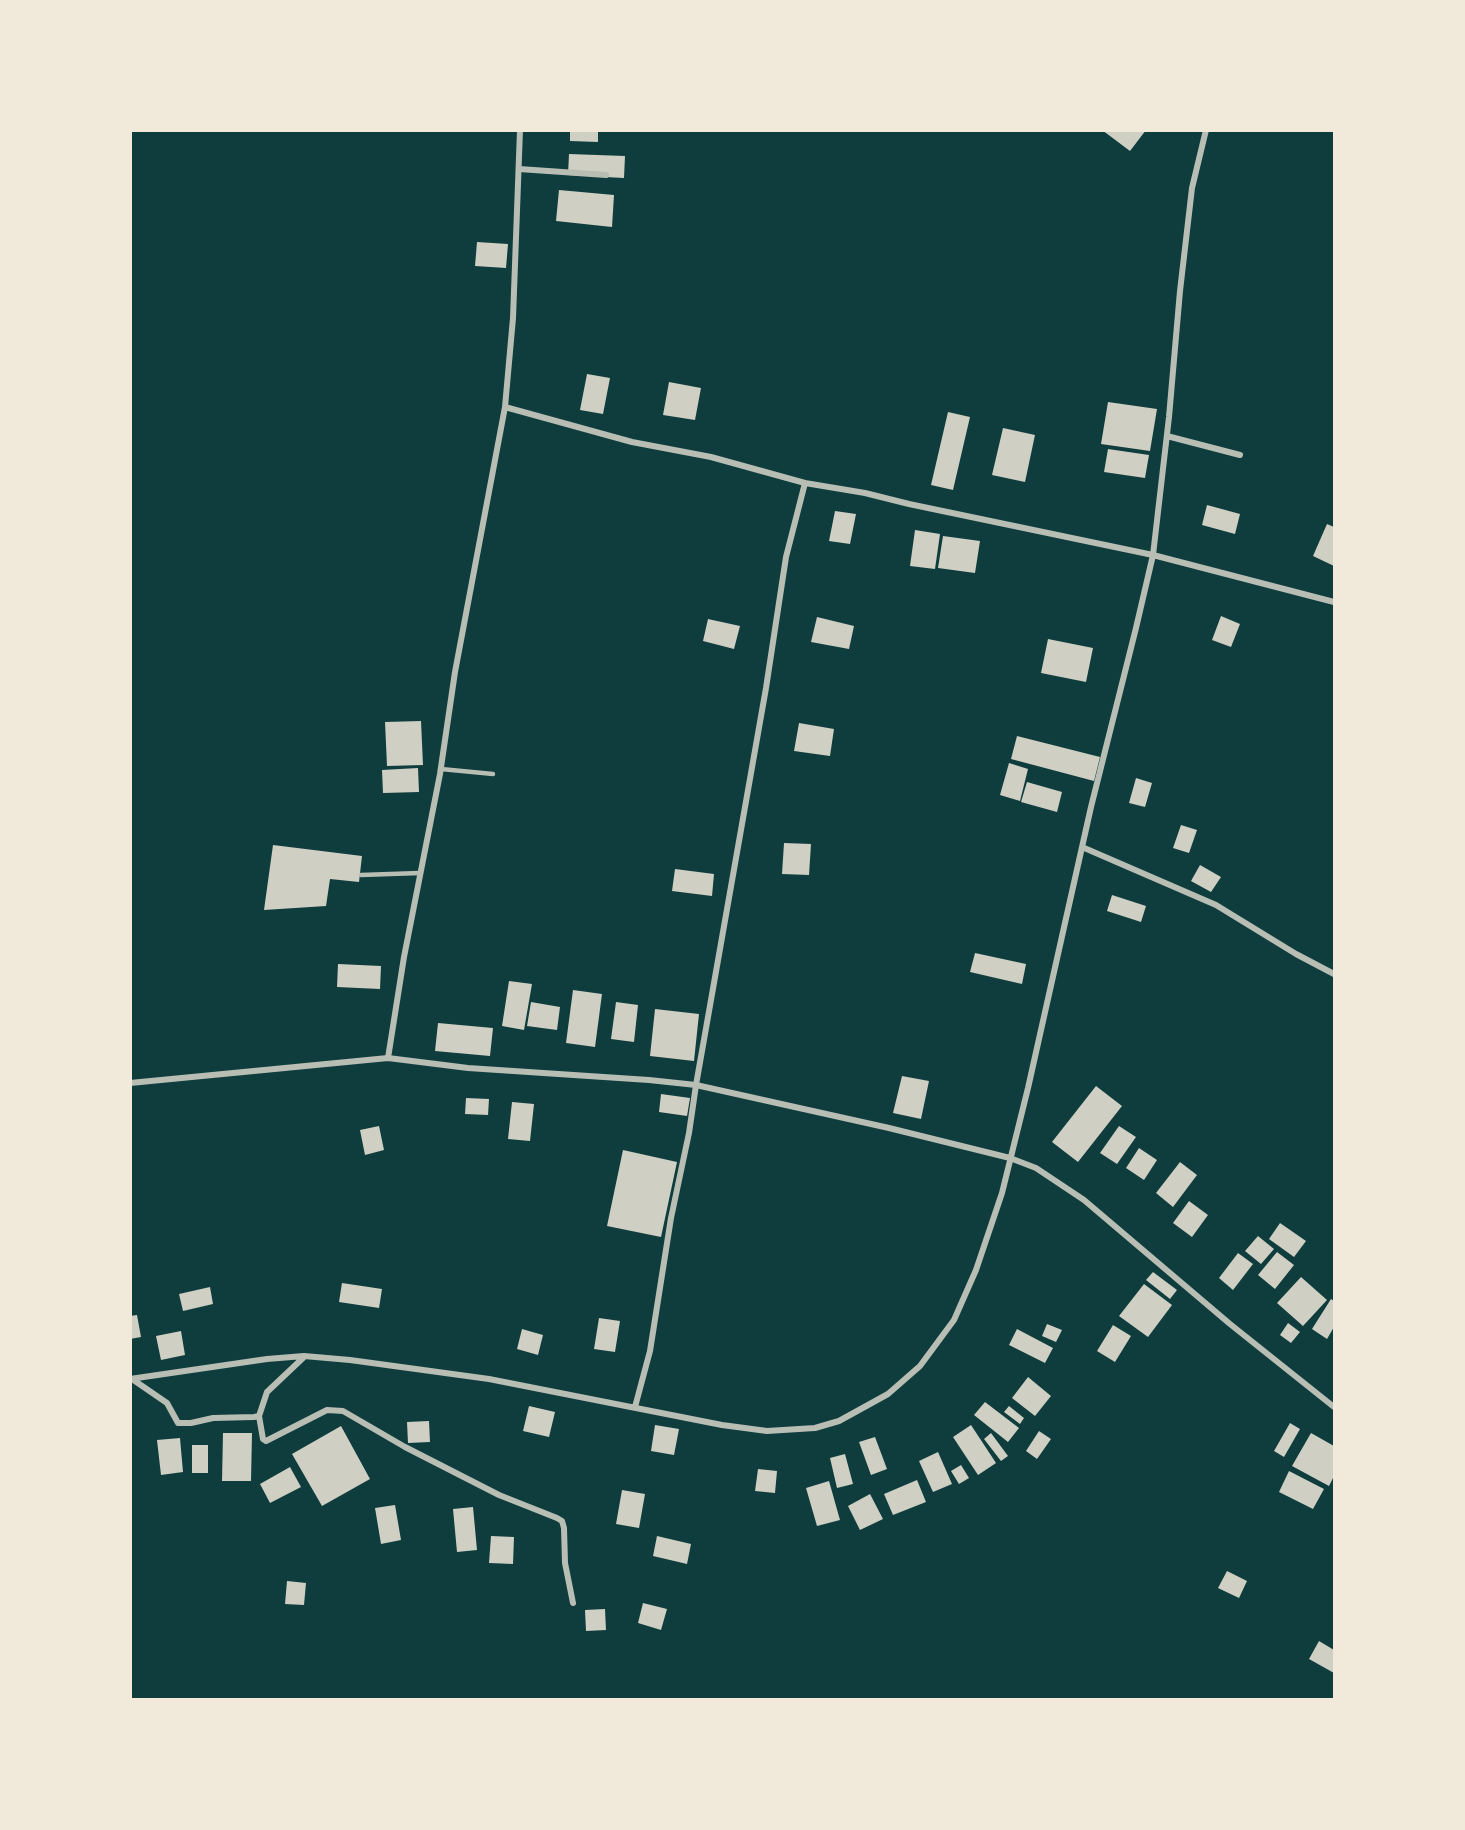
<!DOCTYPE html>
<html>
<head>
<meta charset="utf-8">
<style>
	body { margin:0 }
	#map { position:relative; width:1465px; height:1830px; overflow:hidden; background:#0f3d3e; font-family:"IBM Plex Serif",serif }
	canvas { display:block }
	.frame { position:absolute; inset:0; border:132px solid #f1e9da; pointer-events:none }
</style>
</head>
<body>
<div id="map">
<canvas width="1465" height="1830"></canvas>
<div class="frame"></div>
</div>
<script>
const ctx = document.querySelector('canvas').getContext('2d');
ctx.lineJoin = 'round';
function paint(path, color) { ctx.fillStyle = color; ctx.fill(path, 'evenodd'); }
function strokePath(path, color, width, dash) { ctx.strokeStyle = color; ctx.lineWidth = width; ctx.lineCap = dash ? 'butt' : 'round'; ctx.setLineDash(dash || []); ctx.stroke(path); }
const building = new Path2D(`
	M570,130H598V142L570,141Z
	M1102,130H1146L1130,151Z
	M569,154L625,156L624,178L568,175Z
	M559,190L614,195L612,227L556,221Z
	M477,242L508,244L506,268L475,266Z
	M587,374L610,378L603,414L580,410Z
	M669,382L701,388L695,420L663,415Z
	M1108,402L1157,409L1150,451L1101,444Z
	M948,412L970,417L953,490L931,485Z
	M1003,428L1035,435L1025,482L992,475Z
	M1108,449L1149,455L1145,478L1104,472Z
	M1207,505L1240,514L1235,534L1202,525Z
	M835,511L856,514L850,544L829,541Z
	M1327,524L1334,527V566L1313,556Z
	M915,530L940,534L935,569L910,566Z
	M943,536L980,541L975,573L938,568Z
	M1221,616L1240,624L1231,647L1212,640Z
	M817,617L854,626L849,649L811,642Z
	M708,619L740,626L734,649L703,641Z
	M1048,639L1093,648L1086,682L1041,673Z
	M421,721L423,765L387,766L385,722Z
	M799,723L834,729L830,756L794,751Z
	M1017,736L1100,757L1094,781L1011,759Z
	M1009,763L1028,769L1020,801L1000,795Z
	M418,768L419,792L383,793L382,770Z
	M1136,778L1152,783L1145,807L1129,803Z
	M1027,782L1062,792L1057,812L1021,802Z
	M1181,825L1197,830L1189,853L1173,848Z
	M784,843L811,844L809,875L782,874Z
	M273,845L362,856L359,882L330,879L326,906L264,910Z
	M1200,865L1221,877L1211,892L1191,881Z
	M675,869L714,874L712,896L672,891Z
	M1112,895L1146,906L1141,922L1107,911Z
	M975,953L1026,964L1022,984L970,972Z
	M338,964L381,966L380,989L337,987Z
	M509,981L532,984L524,1030L502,1026Z
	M573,990L602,994L595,1047L566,1043Z
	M531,1002L560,1007L557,1030L527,1026Z
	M616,1002L638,1005L634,1042L611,1039Z
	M655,1009L699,1014L694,1061L650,1056Z
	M438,1023L493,1028L490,1056L435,1051Z
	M902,1076L929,1081L921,1119L893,1113Z
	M1096,1086L1122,1106L1078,1162L1052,1142Z
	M661,1094L690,1098L687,1116L659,1112Z
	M466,1098L489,1099L488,1115L465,1114Z
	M512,1102L534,1104L530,1141L508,1139Z
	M379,1126L384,1150L365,1155L360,1130Z
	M1119,1126L1136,1137L1117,1164L1100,1153Z
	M1139,1148L1157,1160L1144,1180L1126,1168Z
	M623,1150L677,1162L661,1237L607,1226Z
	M1180,1162L1197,1175L1173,1207L1156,1193Z
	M1189,1201L1208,1215L1192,1237L1173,1223Z
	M1280,1223L1306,1241L1294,1257L1269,1239Z
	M1258,1236L1274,1249L1261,1264L1245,1251Z
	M1277,1252L1294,1265L1275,1289L1258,1275Z
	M1238,1253L1253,1264L1233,1290L1219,1278Z
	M1153,1272L1177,1290L1170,1299L1146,1280Z
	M1301,1277L1327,1300L1303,1326L1277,1303Z
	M342,1283L382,1289L379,1308L339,1302Z
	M1144,1284L1172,1305L1148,1337L1119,1316Z
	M210,1287L213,1304L183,1311L179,1294Z
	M1331,1299L1334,1301V1327L1327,1339L1312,1329Z
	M137,1315L141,1337L130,1339V1316Z
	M599,1318L620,1321L615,1352L594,1349Z
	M1288,1323L1300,1332L1291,1343L1280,1335Z
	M1047,1324L1062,1330L1056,1342L1042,1336Z
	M1113,1325L1131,1336L1115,1362L1097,1351Z
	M522,1329L543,1335L538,1355L517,1349Z
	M1017,1329L1053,1348L1045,1363L1009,1345Z
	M181,1331L185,1355L161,1360L156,1336Z
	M1028,1377L1051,1396L1035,1416L1012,1398Z
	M985,1402L1019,1428L1008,1442L974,1415Z
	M529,1406L555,1412L549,1437L523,1431Z
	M1009,1406L1024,1418L1020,1424L1004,1412Z
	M429,1421L430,1442L408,1443L407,1422Z
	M1290,1423L1300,1429L1284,1457L1274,1451Z
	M655,1425L679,1429L674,1455L651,1451Z
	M971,1425L996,1463L978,1475L953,1437Z
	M341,1426L370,1479L322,1506L292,1454Z
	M1039,1431L1051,1439L1037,1459L1026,1451Z
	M223,1433H252L251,1481H222Z
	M991,1433L1008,1456L1001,1461L984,1439Z
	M1311,1433L1334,1446V1476L1329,1486L1292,1466Z
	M875,1437L887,1469L871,1475L859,1442Z
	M180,1438L183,1472L161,1475L157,1440Z
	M192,1445H208V1473H192Z
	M938,1452L952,1484L933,1492L919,1461Z
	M845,1454L853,1484L837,1488L830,1458Z
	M961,1465L969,1478L959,1484L951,1471Z
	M290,1467L301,1487L270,1503L260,1484Z
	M758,1469L777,1471L775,1493L755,1491Z
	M1289,1471L1324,1489L1313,1509L1279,1492Z
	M917,1480L926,1502L893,1515L884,1494Z
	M829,1481L840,1520L817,1526L806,1488Z
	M622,1490L645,1494L639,1528L616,1524Z
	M870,1494L883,1519L860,1530L848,1506Z
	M395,1505L401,1540L381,1544L375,1508Z
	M473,1507L477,1550L457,1552L453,1509Z
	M491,1536L514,1537L513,1564L489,1563Z
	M657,1536L691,1544L687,1564L653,1556Z
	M1227,1571L1247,1581L1239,1598L1218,1588Z
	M287,1581L306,1583L304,1605L285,1604Z
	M643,1603L667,1609L661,1630L638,1623Z
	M605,1609L606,1630L586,1631L585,1610Z
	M1319,1641L1334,1650V1673L1309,1659Z`);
const service = new Path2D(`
	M441,769L493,774
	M361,875L420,873`);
const minor = new Path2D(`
	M520,130L513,318L505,407L455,672L440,774L404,957L388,1058L468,1068L649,1080L696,1085L889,1128L1010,1158L1036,1168L1084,1200L1230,1324L1334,1407
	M519,169L606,175
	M505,407L632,442L711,457L805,483L865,493L909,504L1153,555L1334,602
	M1167,436L1240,455
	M1082,847L1216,905L1296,954L1334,974
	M130,1083L388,1058
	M130,1379L267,1359L304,1356L350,1360L489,1379L722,1425L767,1431L815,1428L839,1421L888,1394L920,1366L954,1320L976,1270L1002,1193L1028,1088L1091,807L1136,628L1153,555L1169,417L1180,291L1192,188L1206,130
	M132,1379L167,1403L178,1423H191L213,1418L254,1417L259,1416L267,1392L304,1357
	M635,1407L650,1351L671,1218L689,1133L696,1085L766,688L786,557L805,483
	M259,1416L263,1439L266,1441L327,1410L343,1411L405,1447L499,1495L557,1518L562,1521L564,1528L565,1563L573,1603`);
paint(building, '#cfcfc3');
strokePath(service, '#b8beb3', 4.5);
strokePath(minor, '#b8beb3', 6);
</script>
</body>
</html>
